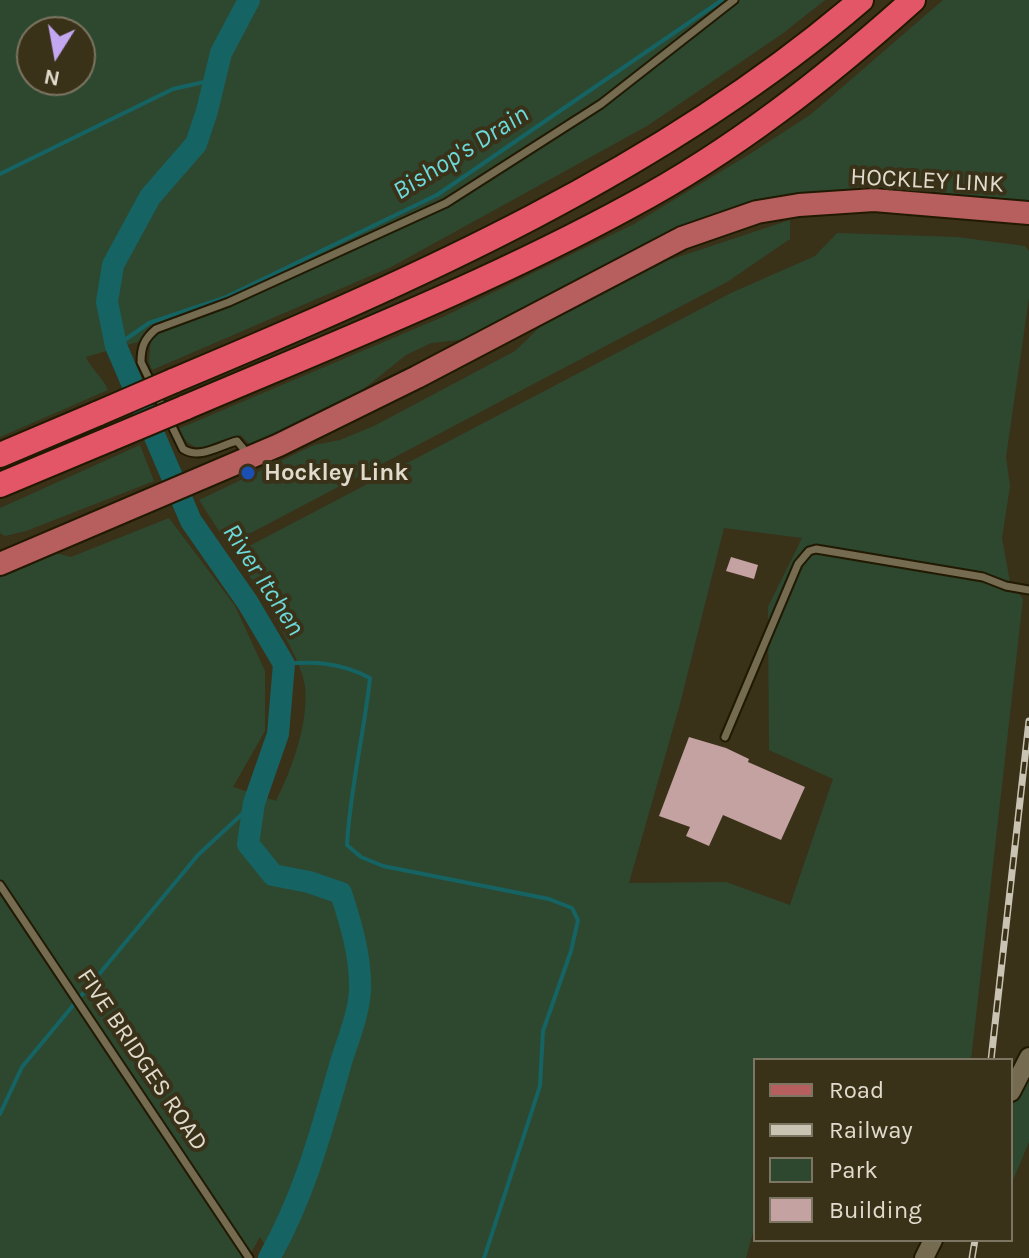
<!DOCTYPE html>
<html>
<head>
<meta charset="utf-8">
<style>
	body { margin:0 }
	#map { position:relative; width:1029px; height:1258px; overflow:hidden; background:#3a3119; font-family:Karla,sans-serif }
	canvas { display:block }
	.legend { position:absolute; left:753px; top:1058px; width:260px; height:184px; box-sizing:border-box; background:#3a3119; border:2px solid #7c7561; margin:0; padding:10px 14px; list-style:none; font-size:24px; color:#e0dbcc }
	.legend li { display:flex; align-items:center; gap:16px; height:40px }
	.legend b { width:40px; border:2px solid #7c7561 }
	.north { position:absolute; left:16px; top:16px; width:80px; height:80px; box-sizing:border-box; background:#3a3119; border:2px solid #7c7561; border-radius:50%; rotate:191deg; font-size:22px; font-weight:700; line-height:32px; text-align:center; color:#e0dbcc }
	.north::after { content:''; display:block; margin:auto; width:28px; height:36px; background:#c4a7f1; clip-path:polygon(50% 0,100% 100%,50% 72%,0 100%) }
</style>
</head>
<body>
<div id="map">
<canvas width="1029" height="1258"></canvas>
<ul class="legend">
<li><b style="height:10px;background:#b75e5e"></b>Road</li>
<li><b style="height:10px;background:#c8c3b2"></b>Railway</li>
<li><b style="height:22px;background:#2e4830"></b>Park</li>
<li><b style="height:22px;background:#c4a2a1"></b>Building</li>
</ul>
<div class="north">N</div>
</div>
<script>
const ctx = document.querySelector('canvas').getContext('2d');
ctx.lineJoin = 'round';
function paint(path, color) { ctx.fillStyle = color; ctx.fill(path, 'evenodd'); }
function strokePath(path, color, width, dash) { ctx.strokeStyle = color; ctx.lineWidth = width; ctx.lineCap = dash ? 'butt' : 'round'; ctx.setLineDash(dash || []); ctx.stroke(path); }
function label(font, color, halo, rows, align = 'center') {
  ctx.font = font + ' Karla,sans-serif'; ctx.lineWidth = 8; ctx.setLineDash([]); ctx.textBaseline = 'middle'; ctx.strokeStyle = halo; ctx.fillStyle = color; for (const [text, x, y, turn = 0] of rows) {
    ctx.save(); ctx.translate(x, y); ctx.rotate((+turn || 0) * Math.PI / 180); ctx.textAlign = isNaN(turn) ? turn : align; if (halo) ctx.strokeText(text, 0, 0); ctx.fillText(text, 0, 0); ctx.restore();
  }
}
const green = new Path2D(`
	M0,0H825L782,34L647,126L391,267L152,370L149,362L151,338L86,357C90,368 102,376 108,390L0,437ZM32,32H80V80H32Z
	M943,0H1029V204L918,192L838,191L776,201L468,339L431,343L406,355L356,395L252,447L241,435C215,444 194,461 178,429L445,316L634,224L745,157L810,115Z
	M790,220V239L727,282L228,545L199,500L314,445L340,440L374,426L515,351L540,327L669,260Z
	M837,233L957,237L1025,246L1029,251V298L1006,457L1010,486L1002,538L1010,582L1023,599L971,1060H755V1225L746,1258H273L260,1237L248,1258H0V577L51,552L71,557L169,518L235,606L265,671V731L233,787L276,801C292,769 309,723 305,686C302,656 253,583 236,553L731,293L815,256ZM724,528L802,538L768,607L769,750L833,779L790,905L726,882L629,883L680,704Z
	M140,445L154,481L26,531L5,536L0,533V508Z
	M1029,1076V1142L1011,1185V1108Z`);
const stream = new Path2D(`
	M0,174L173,89L213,80
	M116,346L149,323L224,298L437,195L722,0
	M284,664C315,661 342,663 370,678C364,734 350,789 347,845L361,857L383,866L549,899L572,908L578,920L571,951L543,1031L540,1086L484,1258
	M0,1114L22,1067L198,855L254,803`);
const river = new Path2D(`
	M249,0L221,53L207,111L196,144L150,197L113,265L107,302L116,346L191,521L248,603L284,664L278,734L254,803L248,844L273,875L309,882L341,893C351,924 361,957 360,990C359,1013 348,1040 341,1062C322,1129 304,1197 269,1258`);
const building = new Path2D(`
	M731,557L758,565L754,579L726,571Z
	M689,737L726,748L749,759L748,762L805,787L781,840L723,815L709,846L686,836L690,827L659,816Z`);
const service = new Path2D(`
	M247,453L237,441C220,445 200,460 183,449L141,362C141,347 144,339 156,329L229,302L446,203L601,104L734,0
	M725,737L798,564L809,551L816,549L983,577L1006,586L1029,590
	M0,885L249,1258`);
const secondary = new Path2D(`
	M1011,1092L1029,1057
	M924,1258L933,1240`);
const primary = new Path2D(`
	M0,564L279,445L417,377L682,238L757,212L799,205L874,200L1029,213`);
const motorway = new Path2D(`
	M173,381C414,280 661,172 861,0
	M184,408C334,344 487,284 630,206C733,151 826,78 913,0
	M0,455L99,413
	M0,485L110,439`);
const rail = new Path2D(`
	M991,1060L1029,721
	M972,1258L975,1240`);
const motorwayBridge = new Path2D(`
	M99,413L173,381
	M110,439L184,408`);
const markers = [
	[248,473,8,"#1a4fb4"]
];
const streetNames = [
	["HOCKLEY LINK",927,181,3],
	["FIVE BRIDGES ROAD",142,1060,56]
];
const poiNames = [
	["Hockley Link",264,473]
];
const waterNames = [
	["Bishop's Drain",461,153,-32],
	["River Itchen",263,580,57]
];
paint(green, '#2e4830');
strokePath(stream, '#166364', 4);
strokePath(river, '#166364', 22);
paint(building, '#c4a2a1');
strokePath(service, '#211902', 11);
strokePath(secondary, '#211902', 22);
strokePath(primary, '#211902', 26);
strokePath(motorway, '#211902', 28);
strokePath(service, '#746b50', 7);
strokePath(secondary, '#746b50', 18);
strokePath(primary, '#b75e5e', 22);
strokePath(motorway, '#e35668', 24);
strokePath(rail, '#c8c3b2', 7);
strokePath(rail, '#3a3119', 4, [12]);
strokePath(motorwayBridge, '#211902', 28, []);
strokePath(motorwayBridge, '#e35668', 24);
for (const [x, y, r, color] of markers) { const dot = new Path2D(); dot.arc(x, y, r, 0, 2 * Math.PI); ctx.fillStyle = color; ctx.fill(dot); strokePath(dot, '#3a3119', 3); }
label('24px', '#e0dbcc', '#3a3119', streetNames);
label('bold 24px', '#e0dbcc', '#3a3119', poiNames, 'left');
label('italic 26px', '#6cd9da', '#3a3119', waterNames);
</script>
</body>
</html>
